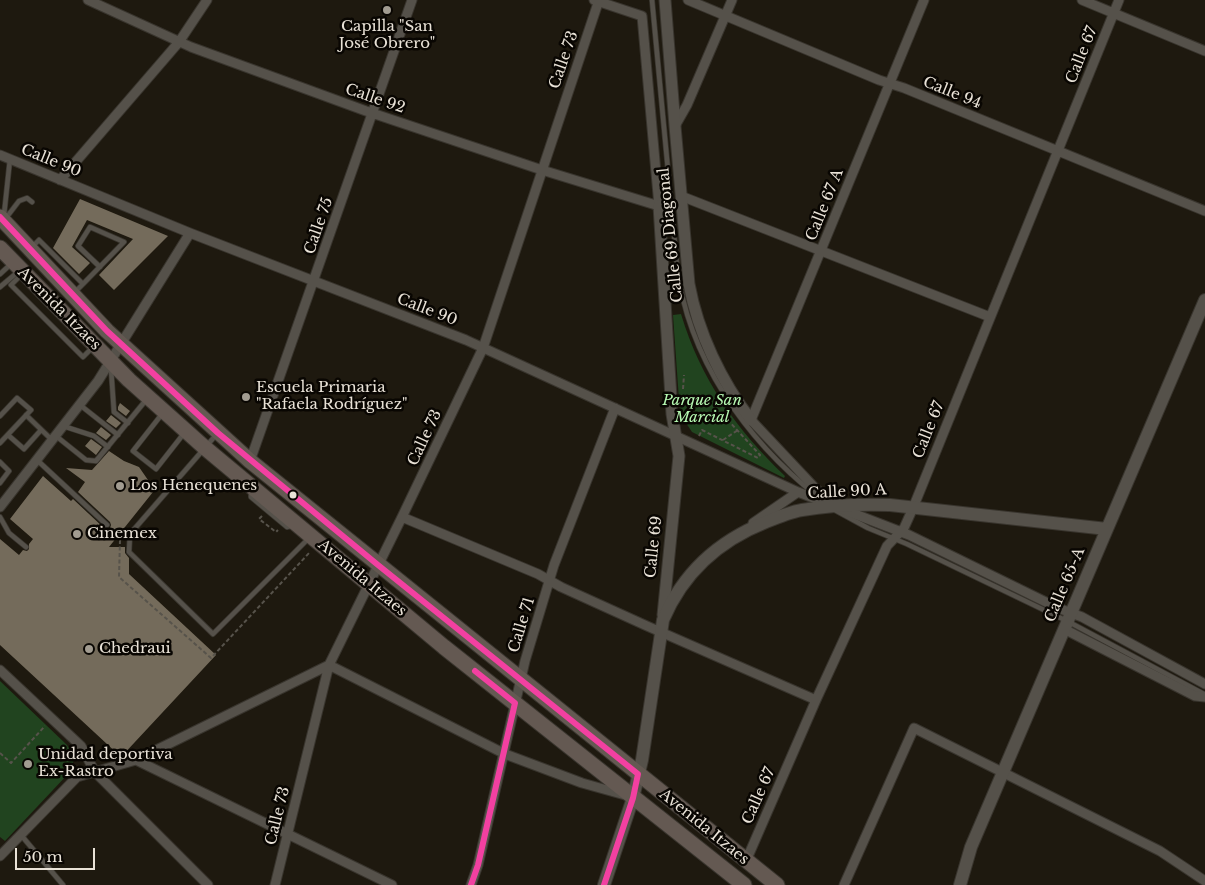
<!DOCTYPE html>
<html>
<head>
<meta charset="utf-8">
<style>
	body { margin:0 }
	#map { position:relative; width:1205px; height:885px; overflow:hidden; background:#1e190f; font-family:"Libre Baskerville",serif }
	canvas { display:block }
	.scale { position:absolute; left:15px; top:848px; width:80px; height:22px; box-sizing:border-box; border:2px solid #e9e2d7; border-top:0; padding-left:6px; font-size:15px; line-height:18px; white-space:nowrap; color:#e9e2d7; -webkit-text-stroke:4px #090602; paint-order:stroke }
</style>
</head>
<body>
<div id="map">
<canvas width="1205" height="885"></canvas>
<div class="scale">50 m</div>
</div>
<script>
const ctx = document.querySelector('canvas').getContext('2d');
ctx.lineJoin = 'round';
function paint(path, color) { ctx.fillStyle = color; ctx.fill(path, 'evenodd'); }
function strokePath(path, color, width, dash) { ctx.strokeStyle = color; ctx.lineWidth = width; ctx.lineCap = dash ? 'butt' : 'round'; ctx.setLineDash(dash || []); ctx.stroke(path); }
function label(font, color, halo, rows, align = 'center') {
  ctx.font = font + ' "Libre Baskerville",serif'; ctx.lineWidth = 5; ctx.setLineDash([]); ctx.textBaseline = 'middle'; ctx.strokeStyle = halo; ctx.fillStyle = color; for (const [text, x, y, turn = 0] of rows) {
    ctx.save(); ctx.translate(x, y); ctx.rotate((+turn || 0) * Math.PI / 180); ctx.textAlign = isNaN(turn) ? turn : align; if (halo) ctx.strokeText(text, 0, 0); ctx.fillText(text, 0, 0); ctx.restore();
  }
}
const green = new Path2D(`
	M681,314C701,380 736,429 785,476L784,478L692,432L680,414L673,315Z
	M0,681L67,745L73,754L74,760L68,774L5,841L0,837Z`);
const building = new Path2D(`
	M80,199L168,236L114,290L99,275L133,239L87,220L72,247L90,263L79,274L53,248Z
	M120,403L130,411L126,416L118,410V407Z
	M111,415L121,423L116,428L106,421Z
	M101,427L111,435L106,440L96,433Z
	M91,439L102,447L96,455L85,446Z
	M109,451L124,461L139,467L148,480L157,487L109,547H125V553L129,558V574L216,655L121,757L0,645V539L19,555L23,550L27,551L29,549V544L33,539L10,519L43,476L71,501L73,499L104,528H110L111,525L110,522L78,492L85,482L66,468L92,470Z`);
const path = new Path2D(`
	M683,389L684,375
	M699,436L702,430L758,458L760,455L726,418
	M723,440L738,430
	M262,516L259,519L276,532L278,530
	M120,540L119,577L211,658L310,552
	M0,753L11,763L45,726`);
const service = new Path2D(`
	M652,0L677,266C688,358 746,440 817,496
	M4,215L10,159
	M6,218L19,201L27,198L32,202
	M32,247L39,240L83,284L74,293
	M0,274L12,263
	M22,274L11,285L83,357L94,346
	M83,284L124,242L90,227L78,246L100,267
	M0,287L19,271
	M111,368L114,412L128,423
	M80,405L118,435
	M162,414L133,451L156,469L185,432
	M26,415L52,440
	M0,416L17,398L31,410L0,443
	M63,426L94,436L108,447
	M8,435L24,449L41,430
	M216,435L130,534L129,552L213,634L309,538
	M56,436L86,460L96,461L146,400
	M37,460L107,525
	M0,462L9,471L0,483
	M251,491V497L287,527L294,525
	M833,509L868,528L907,544L1067,621L1204,694
	M0,517L9,533L26,547
	M21,835L63,885`);
const minor = new Path2D(`
	M88,0L191,47L366,111L542,170L659,206L642,16L594,0
	M688,0L879,80L904,88L1205,211
	M1082,0L1205,51
	M675,126L687,105L732,0
	M0,155L190,233L466,340L798,492L909,535L1058,608L1082,617L1205,684
	M60,180L179,42L207,0
	M681,196L990,317
	M250,461L412,0
	M831,502L816,489L751,420L924,0
	M0,507L98,381L190,233
	M402,517L538,574L561,587L647,626L816,700
	M753,523L798,492
	M1064,629L1195,696L1205,697
	M329,665L505,754L582,783L625,795
	M0,670L81,746L95,772L208,885
	M136,760L392,885
	M0,856L77,777L136,760L329,665
	M746,861L816,700L887,546L904,528L913,508L1119,0
	M275,885L329,665L402,517L483,348L599,0
	M471,885L478,865L525,661L554,565L615,408
	M844,885L914,728L1160,851L1205,881`);
const tertiary = new Path2D(`
	M665,0L675,126L689,284C698,333 721,381 751,420
	M659,206L672,414L679,456L663,615`);
const secondary = new Path2D(`
	M604,885L633,798L642,760L663,620C683,573 718,541 766,522C778,517 790,512 802,510C831,505 861,504 890,505L1107,529
	M960,885L971,847L1205,300`);
const primary = new Path2D(`
	M0,217L107,331L250,461L777,885
	M0,248L129,380L204,447L444,647L744,885`);
const bus1 = new Path2D(`
	M0,217L107,331L218,433L378,565L638,774L633,798L604,885
	M471,885L478,865L515,703L475,671`);
const markers = [
	[387,10,5,"#a29c91"],
	[246,397,5,"#a29c91"],
	[120,486,5,"#a29c91"],
	[293,495,4.5,"#e9e2d7"],
	[77,534,5,"#a29c91"],
	[89,649,5,"#a29c91"],
	[28,764,5,"#a29c91"]
];
const poiNames = [
	["Capilla \"San",387,27,"center"],
	["José Obrero\"",387,44,"center"],
	["Escuela Primaria",256,388],
	["\"Rafaela Rodríguez\"",256,405],
	["Los Henequenes",130,486],
	["Cinemex",87,534],
	["Chedraui",99,649],
	["Unidad deportiva",38,755],
	["Ex-Rastro",38,772]
];
const streetNames = [
	["Calle 67",1082,55,-68],
	["Calle 73",564,60,-71],
	["Calle 94",952,93,22],
	["Calle 92",375,99,19],
	["Calle 90",51,161,22],
	["Calle 67 A",825,205,-68],
	["Calle 75",319,226,-71],
	["Calle 69 Diagonal",671,235,-96],
	["Avenida Itzaes",59,309,45],
	["Calle 90",427,310,21],
	["Calle 67",929,430,-68],
	["Calle 73",425,438,-65],
	["Calle 90 A",847,492,-3],
	["Calle 69",654,547,-84],
	["Avenida Itzaes",362,578,40],
	["Calle 65-A",1065,585,-67],
	["Calle 71",522,625,-73],
	["Calle 67",759,796,-66],
	["Calle 73",278,816,-76],
	["Avenida Itzaes",704,827,39]
];
const parkNames = [
	["Parque San",702,401],
	["Marcial",702,418]
];
paint(green, '#21441f');
paint(building, '#746b5b');
strokePath(service, '#39352e', 6);
strokePath(minor, '#39352e', 11);
strokePath(tertiary, '#39352e', 13);
strokePath(secondary, '#39352e', 14);
strokePath(primary, '#39352e', 17);
strokePath(path, '#57534b', 2, [4, 2.5]);
strokePath(service, '#55514a', 4.5);
strokePath(minor, '#55514a', 9);
strokePath(tertiary, '#55514a', 11);
strokePath(secondary, '#55514a', 12);
strokePath(primary, '#645952', 15);
strokePath(bus1, '#f240a1', 6);
for (const [x, y, r, color] of markers) { const dot = new Path2D(); dot.arc(x, y, r, 0, 2 * Math.PI); ctx.fillStyle = color; ctx.fill(dot); strokePath(dot, '#090602', 2); }
label('15px', '#e9e2d7', '#090602', poiNames, 'left');
label('15px', '#e9e2d7', '#090602', streetNames);
label('italic 15px', '#b6f9b2', '#090602', parkNames);
</script>
</body>
</html>
